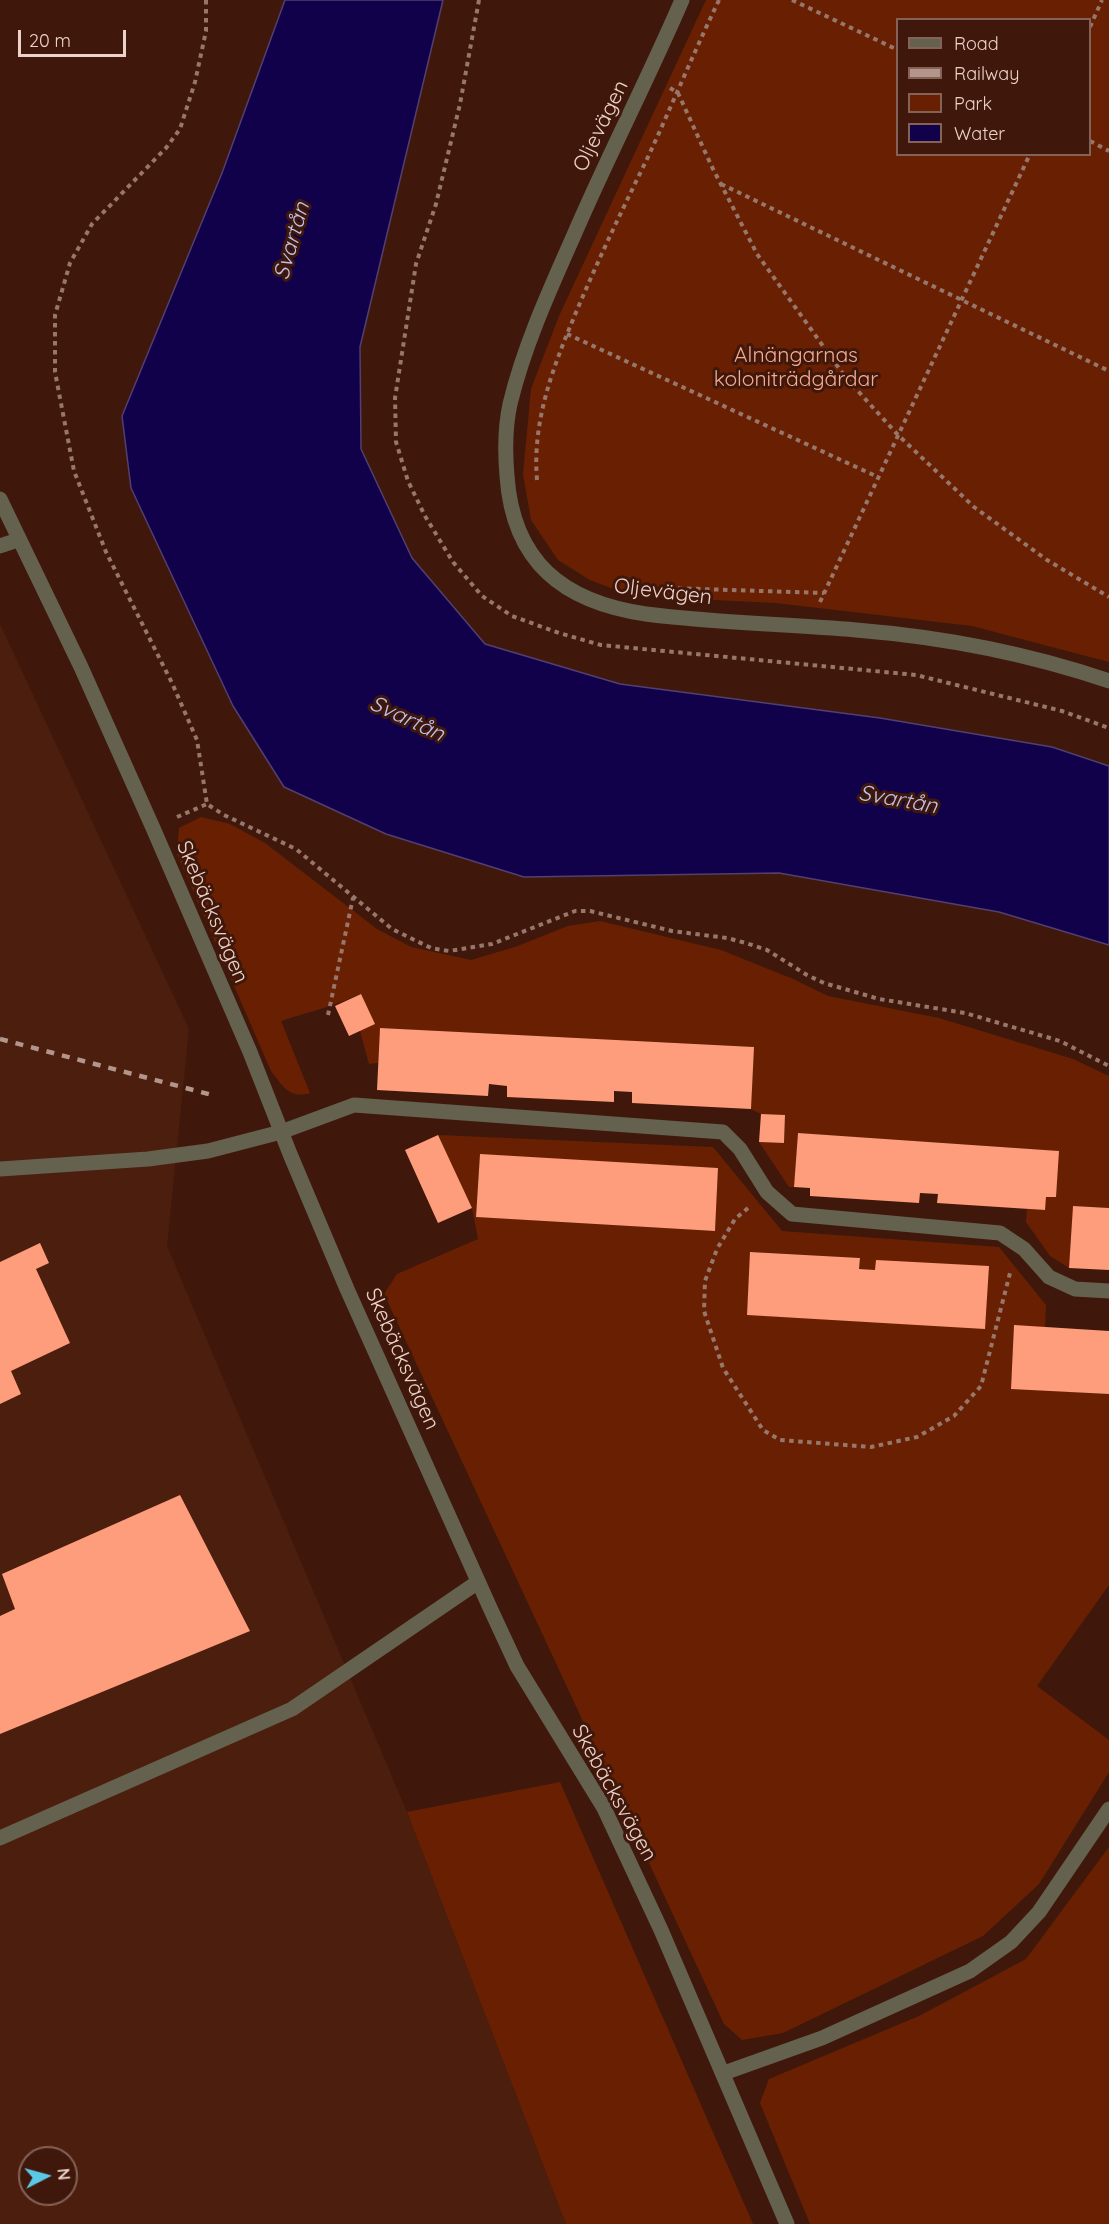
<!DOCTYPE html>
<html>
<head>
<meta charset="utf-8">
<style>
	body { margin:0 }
	#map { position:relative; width:1109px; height:2224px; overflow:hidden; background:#3f180b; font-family:Quicksand,sans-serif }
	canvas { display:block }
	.legend { position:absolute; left:896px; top:18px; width:195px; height:138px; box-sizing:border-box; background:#3f180b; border:2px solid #856257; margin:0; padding:8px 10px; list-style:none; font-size:18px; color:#edd2c9 }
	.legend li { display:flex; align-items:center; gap:12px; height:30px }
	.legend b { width:30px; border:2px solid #856257 }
	.north { position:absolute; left:18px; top:2146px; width:60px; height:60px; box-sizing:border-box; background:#3f180b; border:2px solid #856257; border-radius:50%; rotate:84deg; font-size:16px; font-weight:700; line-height:24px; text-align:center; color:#edd2c9 }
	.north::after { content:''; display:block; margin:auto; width:21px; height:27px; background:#5bc8e6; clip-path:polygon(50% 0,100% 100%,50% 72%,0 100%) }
	.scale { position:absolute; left:18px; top:30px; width:108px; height:27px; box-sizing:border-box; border:3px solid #edd2c9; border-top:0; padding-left:8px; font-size:18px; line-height:21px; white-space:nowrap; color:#edd2c9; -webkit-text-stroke:4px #3f180b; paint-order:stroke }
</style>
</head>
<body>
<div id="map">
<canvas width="1109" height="2224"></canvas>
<ul class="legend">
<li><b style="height:8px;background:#64614e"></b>Road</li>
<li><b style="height:8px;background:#b4958b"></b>Railway</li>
<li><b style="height:16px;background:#692002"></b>Park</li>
<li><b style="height:16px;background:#11004a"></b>Water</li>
</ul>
<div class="north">N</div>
<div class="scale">20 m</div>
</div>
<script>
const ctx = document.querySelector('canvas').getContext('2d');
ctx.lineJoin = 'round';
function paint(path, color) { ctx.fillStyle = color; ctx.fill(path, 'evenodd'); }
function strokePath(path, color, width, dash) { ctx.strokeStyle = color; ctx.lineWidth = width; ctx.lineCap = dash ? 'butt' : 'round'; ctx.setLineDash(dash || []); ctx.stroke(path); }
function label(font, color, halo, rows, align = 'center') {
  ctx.font = font + ' Quicksand,sans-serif'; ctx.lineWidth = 6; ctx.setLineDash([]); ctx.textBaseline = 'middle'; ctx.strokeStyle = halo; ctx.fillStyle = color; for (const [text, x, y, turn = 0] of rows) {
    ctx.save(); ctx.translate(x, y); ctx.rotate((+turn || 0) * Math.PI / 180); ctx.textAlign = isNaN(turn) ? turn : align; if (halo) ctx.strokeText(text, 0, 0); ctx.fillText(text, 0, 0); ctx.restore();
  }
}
const built = new Path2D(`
	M0,624L189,1029L167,1246L407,1812L566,2224H0ZM30,2158H66V2194H30Z`);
const green = new Path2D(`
	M706,0H1109V662L972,626L776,603L632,596L590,580L558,560L531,520L523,474L531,389L559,316ZM898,20H1090V154H898Z
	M201,817L230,824L265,843L377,929L411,947L471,960L515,947L568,926L600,921L721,950L793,979L828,996L939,1018L1073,1059L1109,1076V1208L1073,1206L1069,1268L1050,1256L1026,1222L1027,1209L1044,1210L1046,1197L1059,1151L798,1133L794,1187H789L759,1142L784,1143L785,1115L761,1114L751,1109L753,1047L380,1028L378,1063L369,1064L360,1031V994C335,1006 308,1012 281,1021L310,1093C289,1099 283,1086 271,1071L177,854L179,828Z
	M438,1135L713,1147L782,1231L999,1247L1046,1305L1045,1327L1014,1326L1011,1388L1109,1394V1585L1037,1686L1109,1740V1772L1039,1884L983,1936L783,2033L742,2040L724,2024L384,1294L397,1274L478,1239L472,1208ZM480,1155L718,1168L715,1231L476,1217ZM751,1252L860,1258L859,1269L875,1270L985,1328L747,1315Z
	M560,1782L753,2224H566L407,1812Z
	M1109,1847V2224H810L760,2103L769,2079L919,2016L1026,1959Z`);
const water = new Path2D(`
	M285,0H443L360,347L361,449L412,558L485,644L620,684L880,718L1052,747L1109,766V945L999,912L779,873L524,877L386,834L284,787L233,706L131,488L122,416L222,173Z`);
const building = new Path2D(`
	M361,994L375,1024L349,1036L335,1006Z
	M380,1028L754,1047L751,1109L632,1103V1092L614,1091V1102L507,1097V1086L489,1084L488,1096L377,1090Z
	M761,1114L785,1115L784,1143L759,1142Z
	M798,1133L1059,1151L1056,1197H1046L1045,1210L937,1203L938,1194L920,1193L919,1203L810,1196V1188L794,1187Z
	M438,1135L472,1208L438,1223L405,1150Z
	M480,1154L718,1168L715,1231L476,1217Z
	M1073,1206L1109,1208V1270L1069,1268Z
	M40,1243L49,1263L36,1269L70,1343L11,1371L21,1394L0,1404V1262Z
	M750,1252L860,1258L859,1269L875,1270L876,1260L989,1266L985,1329L747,1315Z
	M1014,1325L1109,1331V1394L1011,1389Z
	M180,1495L250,1631L0,1734V1616L15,1609L2,1574Z`);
const path = new Path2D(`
	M206,0V31L195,82L180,129L166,148L92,224L70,263L55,315V372L74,471L106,552L172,683L197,740L207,804L224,815L296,849L392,929L431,948L449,951L492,944L575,911H590L672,931L727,938L746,943L767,950L807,975L824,983L879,999L965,1013L1060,1041L1109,1066
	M479,0L460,104L436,204L416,264L395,398L396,442L408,481L425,516L453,562L482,596L512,616L559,633L601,645L916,675L1062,711L1109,728
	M792,0L898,50
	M1090,27L1102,0
	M670,88L678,93L712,167L757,254L846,378L898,435L974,507L1047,560L1109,597
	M1090,141L1109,151
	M721,184L1109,371
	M567,334L878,477
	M537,480C532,419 554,365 577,310C599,258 623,208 648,157C672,105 694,52 719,0
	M669,588L824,593
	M820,602L1030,154
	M177,817L207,804
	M328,1015L353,898
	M748,1208L735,1219L717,1249L705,1281L704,1311L723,1368L763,1430L780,1440L871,1447L917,1437L954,1416L981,1386L1010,1273`);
const service = new Path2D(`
	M0,546L18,540
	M0,1169L148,1159L208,1151L281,1132L354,1105L723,1132L740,1149L767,1192L792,1214L1000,1233L1024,1249L1049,1277L1075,1289L1109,1291
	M0,1838L292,1709L478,1582
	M724,2073L822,2038L970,1971L1011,1942L1039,1912L1109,1809`);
const minor = new Path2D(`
	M682,0C648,79 608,156 574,235C550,289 524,346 510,404C505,427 505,453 507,476C513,562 563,602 646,614C715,623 786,624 856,630C942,637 1027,653 1109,681
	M0,499L81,667L153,828L250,1052L290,1154L347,1289L491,1610L517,1666L604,1808L661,1930L787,2224`);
const rail = new Path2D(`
	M0,1039L216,1096`);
const streetNames = [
	["Oljevägen",601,126,-64],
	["Oljevägen",663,592,7],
	["Skebäcksvägen",212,912,67],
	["Skebäcksvägen",402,1359,66],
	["Skebäcksvägen",614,1793,61]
];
const parkNames = [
	["Alnängarnas",796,356],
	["koloniträdgårdar",796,380]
];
const waterNames = [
	["Svartån",292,241,-74],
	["Svartån",407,719,25],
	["Svartån",898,800,10]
];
paint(built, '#4c1e0e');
paint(green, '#692002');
paint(water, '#11004a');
strokePath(water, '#533f70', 1.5);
paint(building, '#fe9d7c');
strokePath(path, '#97766b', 4, [4.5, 4.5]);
strokePath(service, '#64614e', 15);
strokePath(minor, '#64614e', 15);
strokePath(rail, '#b4958b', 4.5, [8, 8]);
label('21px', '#edd2c9', '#3f180b', streetNames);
label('21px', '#f6ac94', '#3f180b', parkNames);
label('italic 22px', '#bdc3ef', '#3f180b', waterNames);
</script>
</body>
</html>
